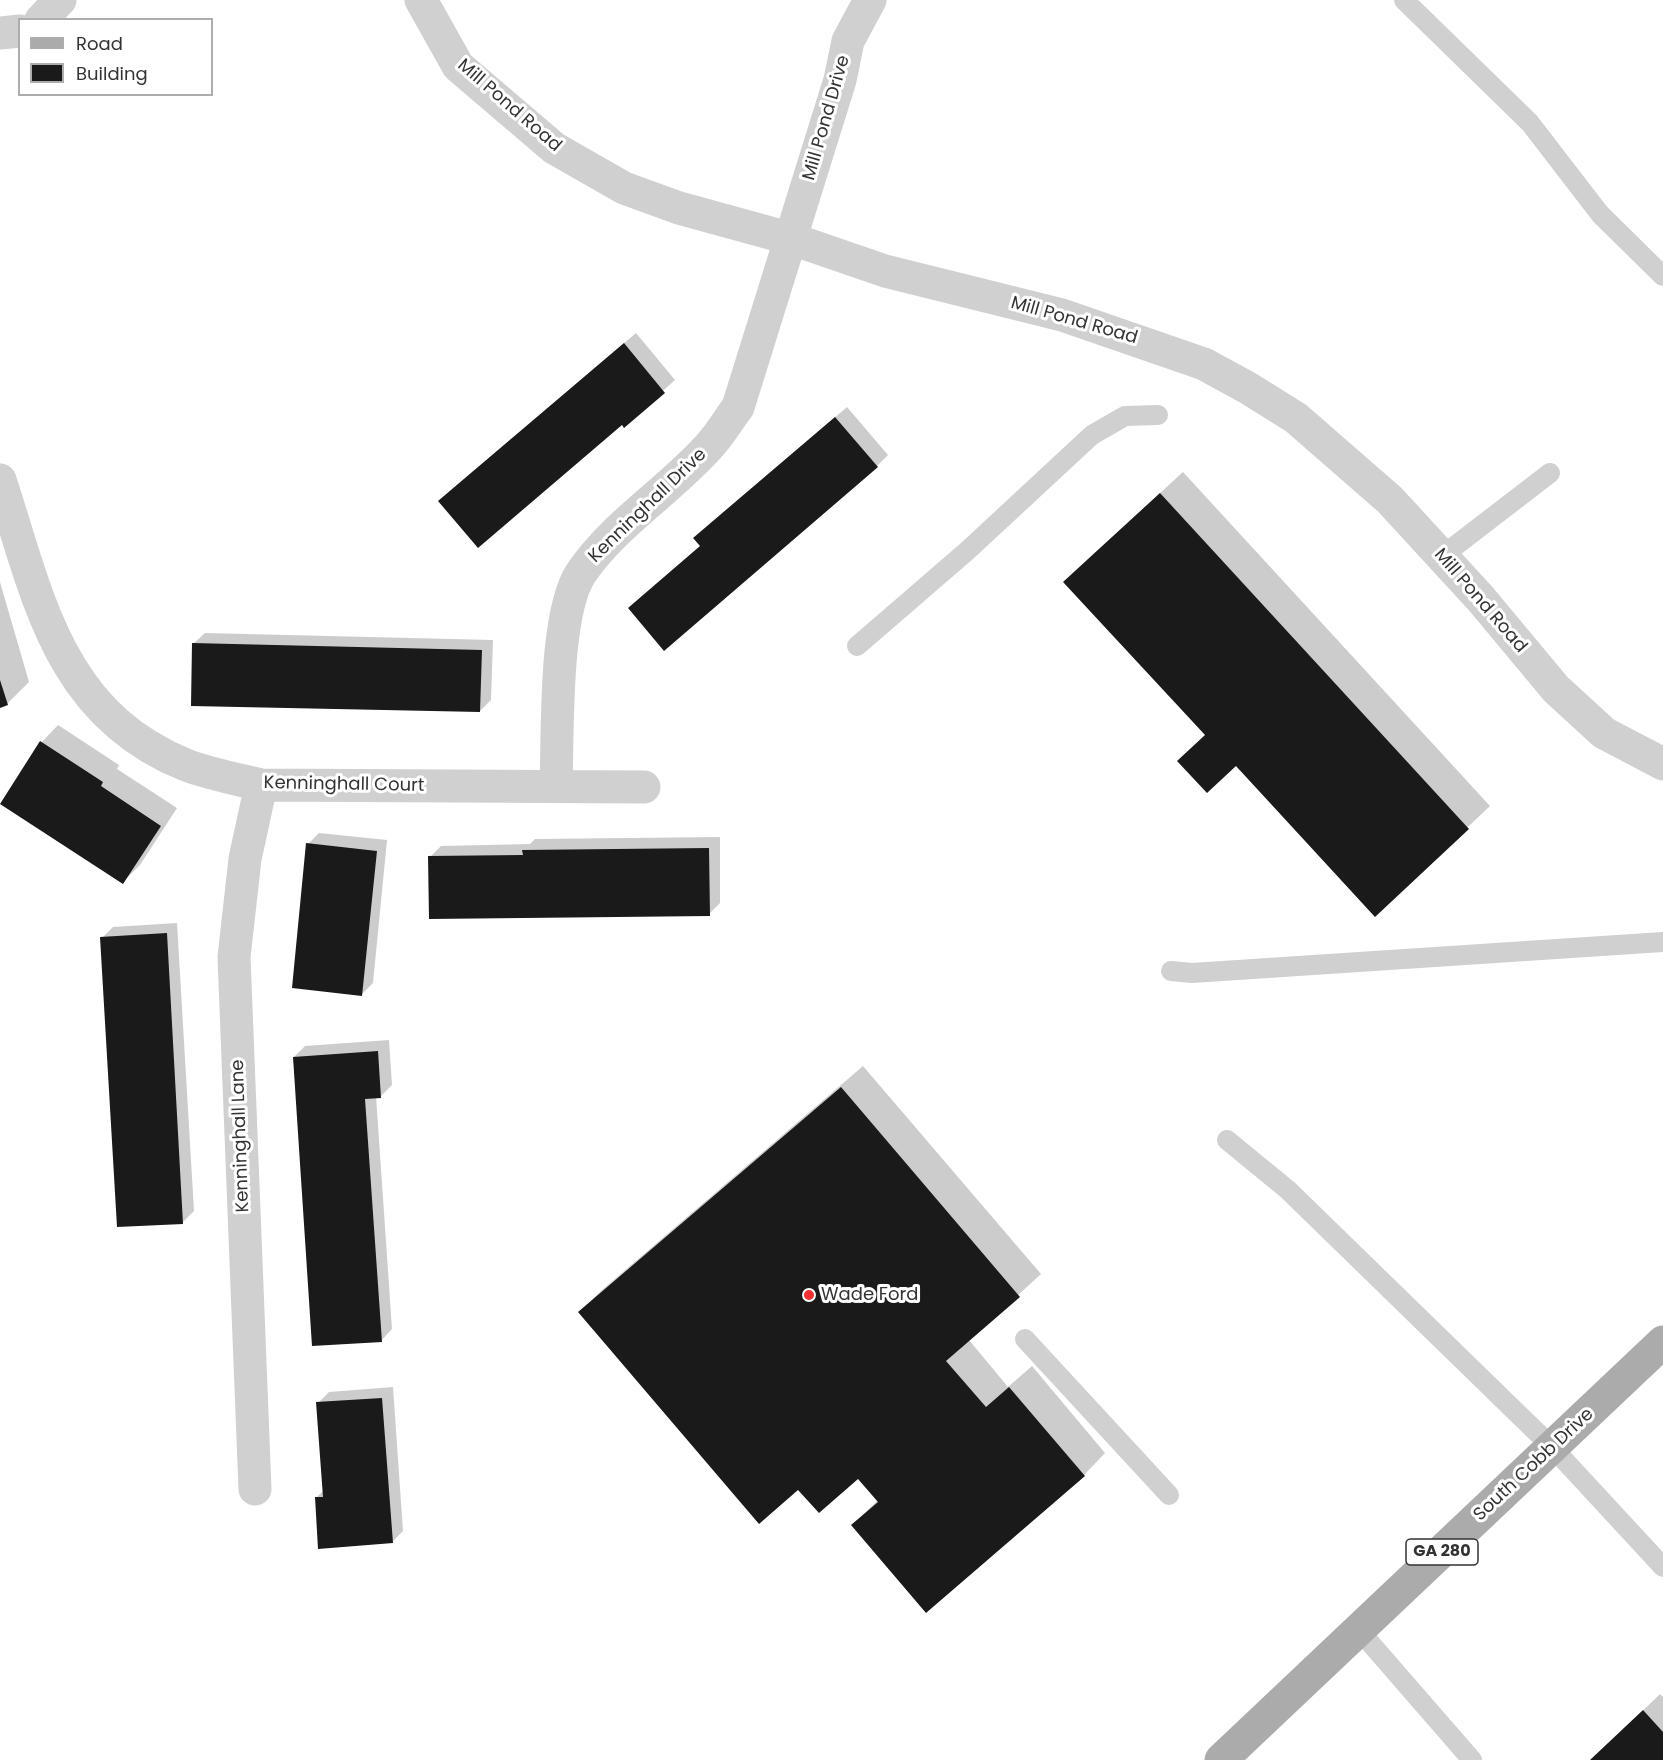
<!DOCTYPE html>
<html>
<head>
<meta charset="utf-8">
<style>
	body { margin:0 }
	#map { position:relative; width:1663px; height:1760px; overflow:hidden; background:#fff; font-family:Poppins,sans-serif }
	canvas { display:block }
	.legend { position:absolute; left:18px; top:18px; width:195px; height:78px; box-sizing:border-box; background:#fff; border:2px solid #adadad; margin:0; padding:8px 10px; list-style:none; font-size:18px; color:#333 }
	.legend li { display:flex; align-items:center; gap:12px; height:30px }
	.legend b { width:30px; border:2px solid #adadad }
</style>
</head>
<body>
<div id="map">
<canvas width="1663" height="1760"></canvas>
<ul class="legend">
<li><b style="height:8px;background:#ababab"></b>Road</li>
<li><b style="height:16px;background:#1a1a1a"></b>Building</li>
</ul>
</div>
<script>
const ctx = document.querySelector('canvas').getContext('2d');
ctx.lineJoin = 'round';
function paint(path, color) { ctx.fillStyle = color; ctx.fill(path, 'evenodd'); }
function strokePath(path, color, width, dash) { ctx.strokeStyle = color; ctx.lineWidth = width; ctx.lineCap = dash ? 'butt' : 'round'; ctx.setLineDash(dash || []); ctx.stroke(path); }
function label(font, color, halo, rows, align = 'center') {
  ctx.font = font + ' Poppins,sans-serif'; ctx.lineWidth = 6; ctx.setLineDash([]); ctx.textBaseline = 'middle'; ctx.strokeStyle = halo; ctx.fillStyle = color; for (const [text, x, y, turn = 0] of rows) {
    ctx.save(); ctx.translate(x, y); ctx.rotate((+turn || 0) * Math.PI / 180); ctx.textAlign = isNaN(turn) ? turn : align; if (halo) ctx.strokeText(text, 0, 0); ctx.fillText(text, 0, 0); ctx.restore();
  }
}
const shadow = new Path2D(`
	M636,333L675,380L625,425L623,422L451,490Z
	M847,407L888,455L877,466L701,545L706,527Z
	M1183,472L1490,806L1375,915L1206,734L1087,560Z
	M0,582L29,682L7,704L0,706Z
	M205,633L493,640L491,700L480,711L193,644Z
	M58,725L119,765L117,769L177,808L140,865L123,882L2,803L42,742Z
	M319,833L387,840L373,983L362,994L308,844Z
	M720,837V903L709,914L430,857L441,846L530,844L535,839Z
	M177,923L194,1211L183,1222L102,938L113,927Z
	M389,1040L392,1085L381,1096H376L392,1329L381,1341L294,1057L305,1046Z
	M863,1066L1041,1274L969,1340L1008,1387L1032,1366L1105,1453L1084,1475L853,1525L878,1500L858,1477L798,1488L580,1312L602,1290Z
	M393,1387L403,1531L392,1542L316,1498L324,1490L318,1403L329,1392Z
	M1660,1694L1663,1697V1760H1592Z`);
const building = new Path2D(`
	M624,343L665,393L624,428L622,425L478,548L438,501Z
	M835,417L878,467L664,651L628,608L700,546L693,538Z
	M1160,493L1469,829L1375,917L1236,766L1207,793L1177,761L1205,735L1063,582Z
	M192,643L482,650L480,712L191,706Z
	M0,680L8,705L0,708Z
	M40,741L103,782L101,786L161,826L123,884L0,804Z
	M306,843L377,851L362,996L292,988Z
	M709,848L710,916L429,919L428,856L523,855L522,850Z
	M167,933L183,1224L117,1227L100,937Z
	M378,1051L381,1098L365,1099L382,1342L312,1346L293,1057Z
	M841,1087L1020,1297L946,1361L986,1407L1009,1387L1085,1476L926,1613L851,1525L878,1502L858,1479L819,1513L798,1490L759,1524L578,1312Z
	M382,1398L393,1543L318,1549L315,1497H323L316,1402Z
	M1643,1710L1663,1732V1760H1590Z`);
const service = new Path2D(`
	M1404,0L1530,123L1600,214L1663,276
	M1442,556L1550,473
	M857,646L967,551L1092,435L1125,416L1158,415
	M1171,971L1192,973L1663,942
	M1227,1140L1288,1190L1553,1448L1663,1567
	M1025,1339L1169,1495
	M1359,1630L1472,1760`);
const minor = new Path2D(`
	M421,0L458,66L554,148L624,188L679,208L792,239L885,271L1062,315L1204,364L1248,388L1296,418L1390,500L1481,599L1556,689L1604,733L1663,764
	M41,20L60,0
	M0,33L20,31
	M0,480C38,596 58,714 186,765C210,774 236,779 261,785L644,787
	M556,785C558,734 554,614 581,573C616,522 671,490 711,444C721,433 729,419 738,407L840,80L848,41L870,0
	M255,1489L234,957L245,859L261,785`);
const primary = new Path2D(`
	M1221,1760L1663,1342`);
const markers = [
	[809,1295,6,"#f02f30"]
];
const shields = [
	[1442,1552,72]
];
const shieldNames = [
	["GA 280",1442,1552]
];
const streetNames = [
	["Mill Pond Road",509,106,41],
	["Mill Pond Drive",827,118,-74],
	["Mill Pond Road",1074,321,16],
	["Kenninghall Drive",648,506,-44],
	["Mill Pond Road",1480,601,49],
	["Kenninghall Court",344,785,1],
	["Kenninghall Lane",241,1136,-92],
	["South Cobb Drive",1534,1465,-43]
];
const poiNames = [
	["Wade Ford",821,1295]
];
paint(shadow, '#0003');
paint(building, '#1a1a1a');
strokePath(service, '#d0d0d0', 20);
strokePath(minor, '#d0d0d0', 33);
strokePath(primary, '#ababab', 33);
for (const [x, y, r, color] of markers) { const dot = new Path2D(); dot.arc(x, y, r, 0, 2 * Math.PI); ctx.fillStyle = color; ctx.fill(dot); strokePath(dot, '#fff', 2); }
for (const [x, y, w] of shields) { const box = new Path2D(); box.roundRect(x - w / 2, y - 13, w, 26, 4.5); ctx.fillStyle = '#fff'; ctx.fill(box); strokePath(box, '#333', 1.5); }
label('bold 16px', '#333', null, shieldNames);
label('18px', '#333', '#fff', streetNames);
label('18px', '#333', '#fff', poiNames, 'left');
</script>
</body>
</html>
